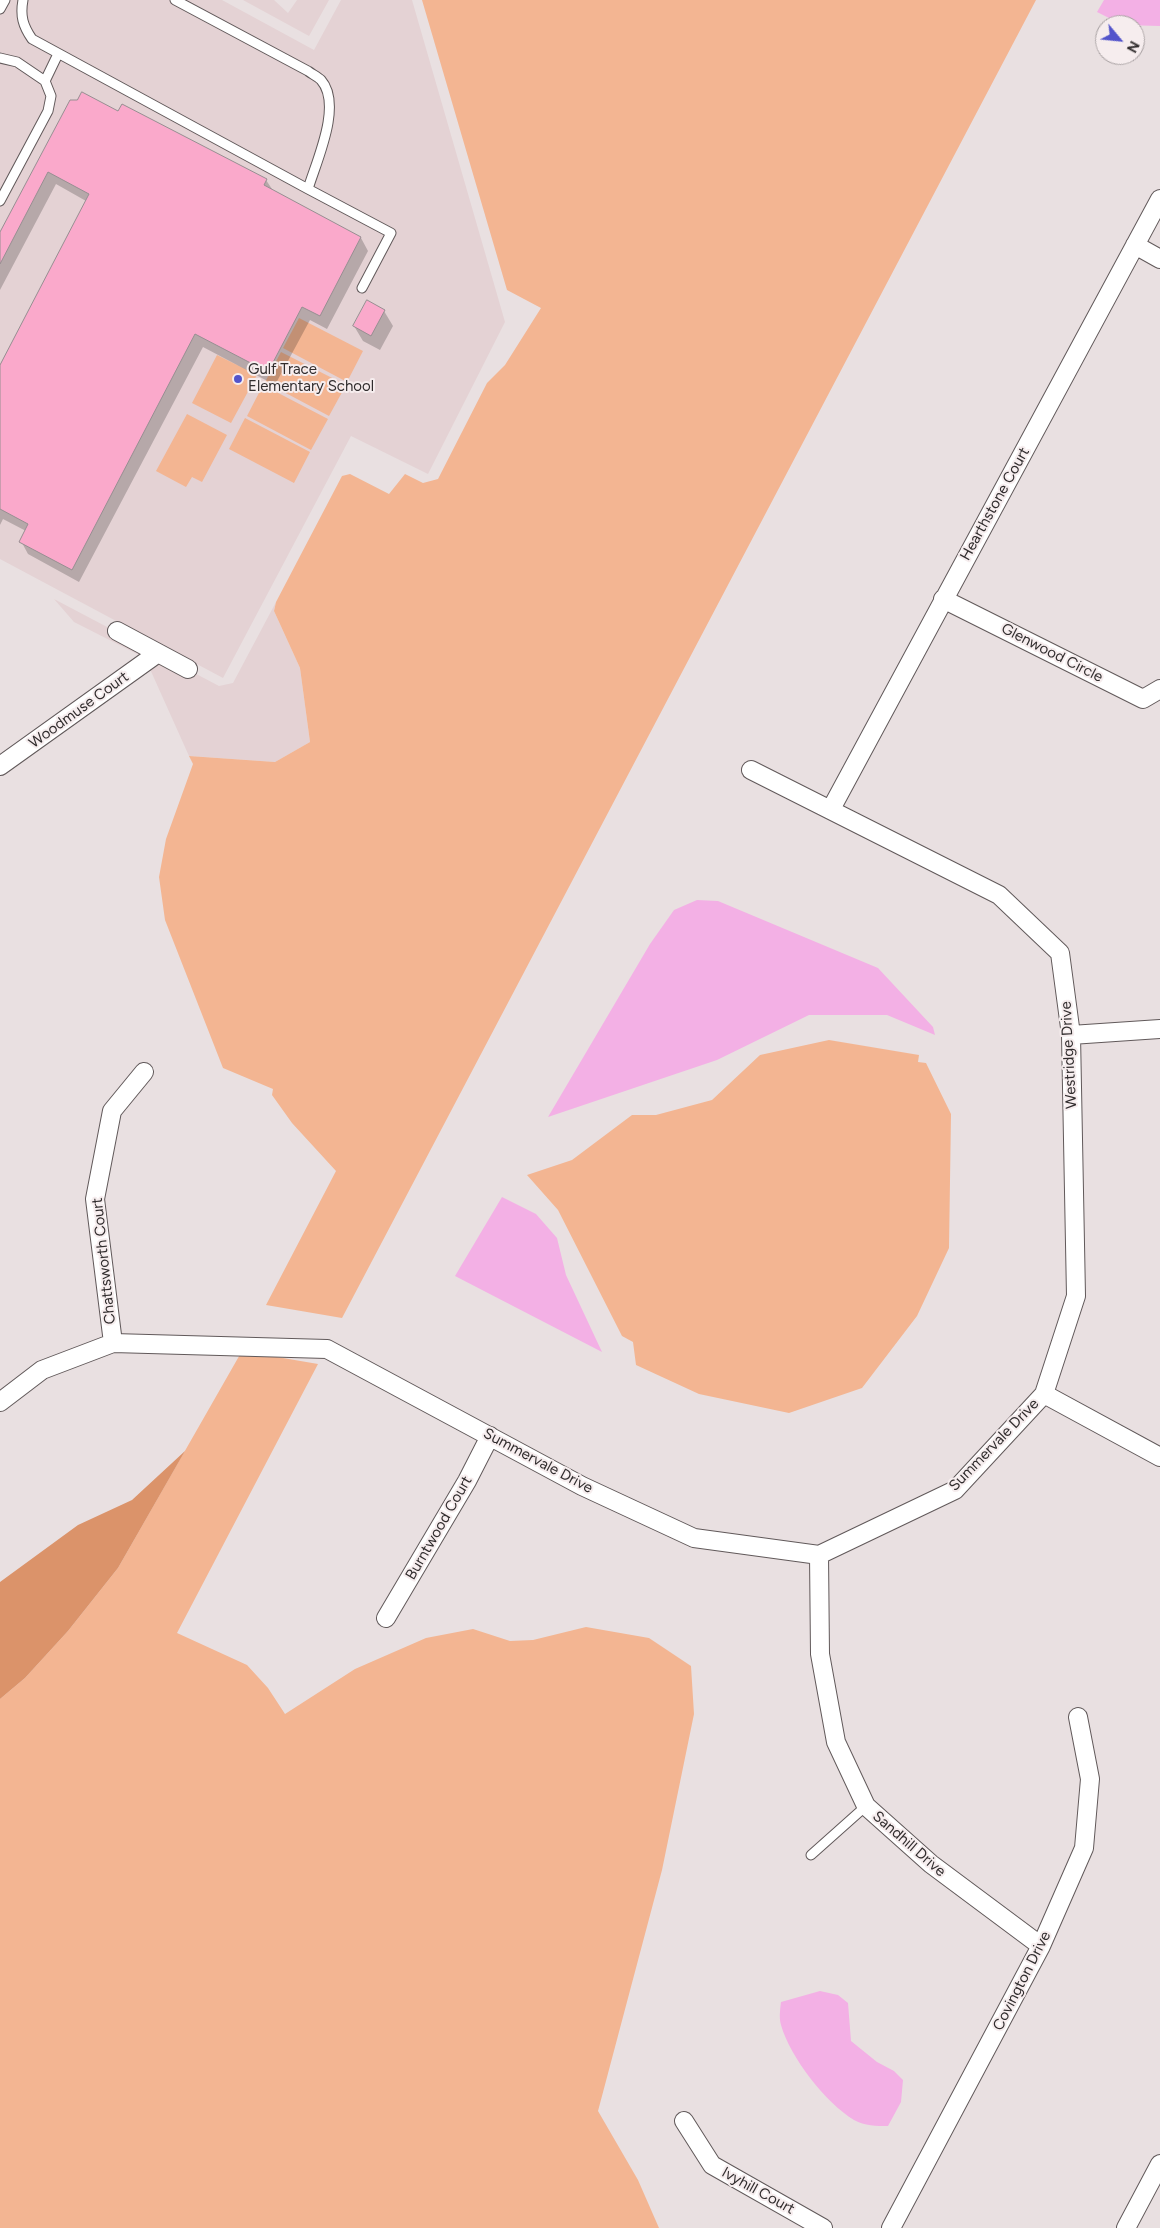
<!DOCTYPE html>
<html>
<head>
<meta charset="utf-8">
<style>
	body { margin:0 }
	#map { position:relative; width:1160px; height:2228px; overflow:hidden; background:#e9e0e1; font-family:Figtree,sans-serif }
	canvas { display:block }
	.north { position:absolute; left:1095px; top:15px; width:50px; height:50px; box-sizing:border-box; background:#f6edee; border:1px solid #a7a0a1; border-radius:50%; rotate:118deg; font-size:14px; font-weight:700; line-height:20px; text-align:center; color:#312d2e }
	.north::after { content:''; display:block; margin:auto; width:18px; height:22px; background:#5354cb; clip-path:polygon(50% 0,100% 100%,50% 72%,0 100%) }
</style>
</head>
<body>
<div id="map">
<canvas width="1160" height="2228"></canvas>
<div class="north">N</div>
</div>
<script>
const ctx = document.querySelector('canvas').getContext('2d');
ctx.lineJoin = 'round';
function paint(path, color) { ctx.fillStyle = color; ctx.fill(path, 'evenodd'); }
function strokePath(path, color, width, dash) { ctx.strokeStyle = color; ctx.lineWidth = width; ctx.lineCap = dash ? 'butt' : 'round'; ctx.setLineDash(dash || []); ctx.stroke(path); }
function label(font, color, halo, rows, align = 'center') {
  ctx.font = font + ' Figtree,sans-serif'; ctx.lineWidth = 4; ctx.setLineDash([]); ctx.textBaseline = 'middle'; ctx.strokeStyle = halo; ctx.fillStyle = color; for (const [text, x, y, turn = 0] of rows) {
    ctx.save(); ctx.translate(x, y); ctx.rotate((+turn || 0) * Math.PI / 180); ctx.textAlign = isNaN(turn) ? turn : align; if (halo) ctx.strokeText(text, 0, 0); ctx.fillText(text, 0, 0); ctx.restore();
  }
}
const built = new Path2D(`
	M0,0H222L314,50L341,0H412L505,322L428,474L351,436L223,678L0,559Z
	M243,0H274L288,13L297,0H329L309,36Z
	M54,599L219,686L233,683L276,602L274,611L300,668L310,742L275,762L189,756L145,658L74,622Z`);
const green = new Path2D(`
	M422,0H1036L342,1318L266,1305L336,1171L292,1123L272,1095L273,1089L223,1068L165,920L159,877L166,839L193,764L189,756L275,762L310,742L300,668L274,611L276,602L342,476L350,474L389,494L405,474L423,483L438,479L487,383L505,365L541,308L507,290Z
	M299,318L363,351L347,382L283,348Z
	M281,352L346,385L329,416L265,382Z
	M217,355L257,375L231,423L192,403Z
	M263,385L328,419L311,450L247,416Z
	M187,414L227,435L202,482L192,477L186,487L156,471Z
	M245,418L310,452L294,483L229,449Z
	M829,1040L919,1055L918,1062L926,1063L951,1114L949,1248L917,1316L862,1388L789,1413L699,1394L636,1365L633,1342L622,1336L558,1210L527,1175L572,1160L632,1115H656L712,1100L760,1055Z
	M242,1351L318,1364L177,1633L247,1665L268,1688L285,1714L355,1669L426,1638L473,1629L510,1641L533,1640L586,1627L649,1638L691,1666L694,1714L662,1870L598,2111L638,2180L659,2228H0V1699L25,1678L68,1631L118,1568Z`);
const forest = new Path2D(`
	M185,1451L118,1568L68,1631L25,1678L0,1699V1582L78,1525L132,1500Z`);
const water = new Path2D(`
	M1104,0H1160V26L1123,25L1097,12Z
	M697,900L718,901L878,968L933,1027L935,1035L887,1015H809L717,1060L548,1117L650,944L674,910Z
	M502,1197L536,1214L557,1238L566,1275L602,1352L455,1276Z
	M820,1991L838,1995L848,2003L851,2041L877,2062L894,2071L903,2080L901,2102L888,2126C876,2126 865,2126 854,2120C826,2103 790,2057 781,2025C779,2018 780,2010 781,2002Z`);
const shadow = new Path2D(`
	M78,102L119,113L266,180L274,192L361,238L368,251L327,329L310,320L275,385L203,347L79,582L28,554L21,541L26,531L3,519L0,525V365L86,201L56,184L0,290V235Z
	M384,311L393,326L380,350L363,341L354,326Z`);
const building = new Path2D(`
	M82,92L118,111L122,104L267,179L264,185L361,237L320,316L302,307L268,372L195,334L72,570L19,542L28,524L0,509V365L89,194L48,172L0,264V232L70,100H77Z
	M367,300L385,310L371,336L353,326Z`);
const lane = new Path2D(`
	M23,0C20,16 23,26 32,39L308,189C316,162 343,105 321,80C318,77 312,74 308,71L175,0
	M0,9L5,0
	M0,58L17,62L45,81
	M308,189L391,233L362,288
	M0,201L48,111L51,96L45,81L58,54
	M811,1855L866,1806`);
const street = new Path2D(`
	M1135,245L1160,259
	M943,599L1143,699L1160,689
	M117,631L188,669
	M0,766L158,653
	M831,809L1160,199
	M1071,1035L1160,1029
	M113,1343L95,1199L112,1111L144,1072
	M1044,1394L1160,1457
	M0,1402L42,1370L113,1343L327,1349L582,1486L694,1538L819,1555L955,1490L1044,1394L1076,1296L1071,1035L1060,953L999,895L751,770
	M819,1555L820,1654L836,1742L866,1806L931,1864L1041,1946
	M386,1618L467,1481L490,1436
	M684,2121L712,2165L823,2228
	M891,2228L1041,1946L1084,1848L1090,1779L1078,1717
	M1126,2228L1160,2164`);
const markers = [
	[238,379,5,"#5354cb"]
];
const poiNames = [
	["Gulf Trace",248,370],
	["Elementary School",248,387]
];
const streetNames = [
	["Hearthstone Court",995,504,-61],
	["Glenwood Circle",1052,653,27],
	["Woodmuse Court",79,710,-36],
	["Westridge Drive",1069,1055,-93],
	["Chattsworth Court",104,1261,-96],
	["Summervale Drive",994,1445,-46],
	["Summervale Drive",538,1461,28],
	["Burntwood Court",439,1528,-60],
	["Sandhill Drive",909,1844,41],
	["Covington Drive",1022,1981,-63],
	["Ivyhill Court",758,2191,29]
];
paint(built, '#e4d2d4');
paint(green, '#f3b592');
paint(forest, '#db936a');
paint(water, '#f3b0e5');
paint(shadow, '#0003');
paint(building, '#faa9cb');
strokePath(building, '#978f92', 1);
strokePath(lane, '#61595a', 11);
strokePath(street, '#61595a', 20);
strokePath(lane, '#fff', 9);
strokePath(street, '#fff', 18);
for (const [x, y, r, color] of markers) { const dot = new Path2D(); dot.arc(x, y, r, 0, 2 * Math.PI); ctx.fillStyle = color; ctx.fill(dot); strokePath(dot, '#f6edee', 2); }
label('15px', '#312d2e', '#f6edee', poiNames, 'left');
label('15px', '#312d2e', '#f6edee', streetNames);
</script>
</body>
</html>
